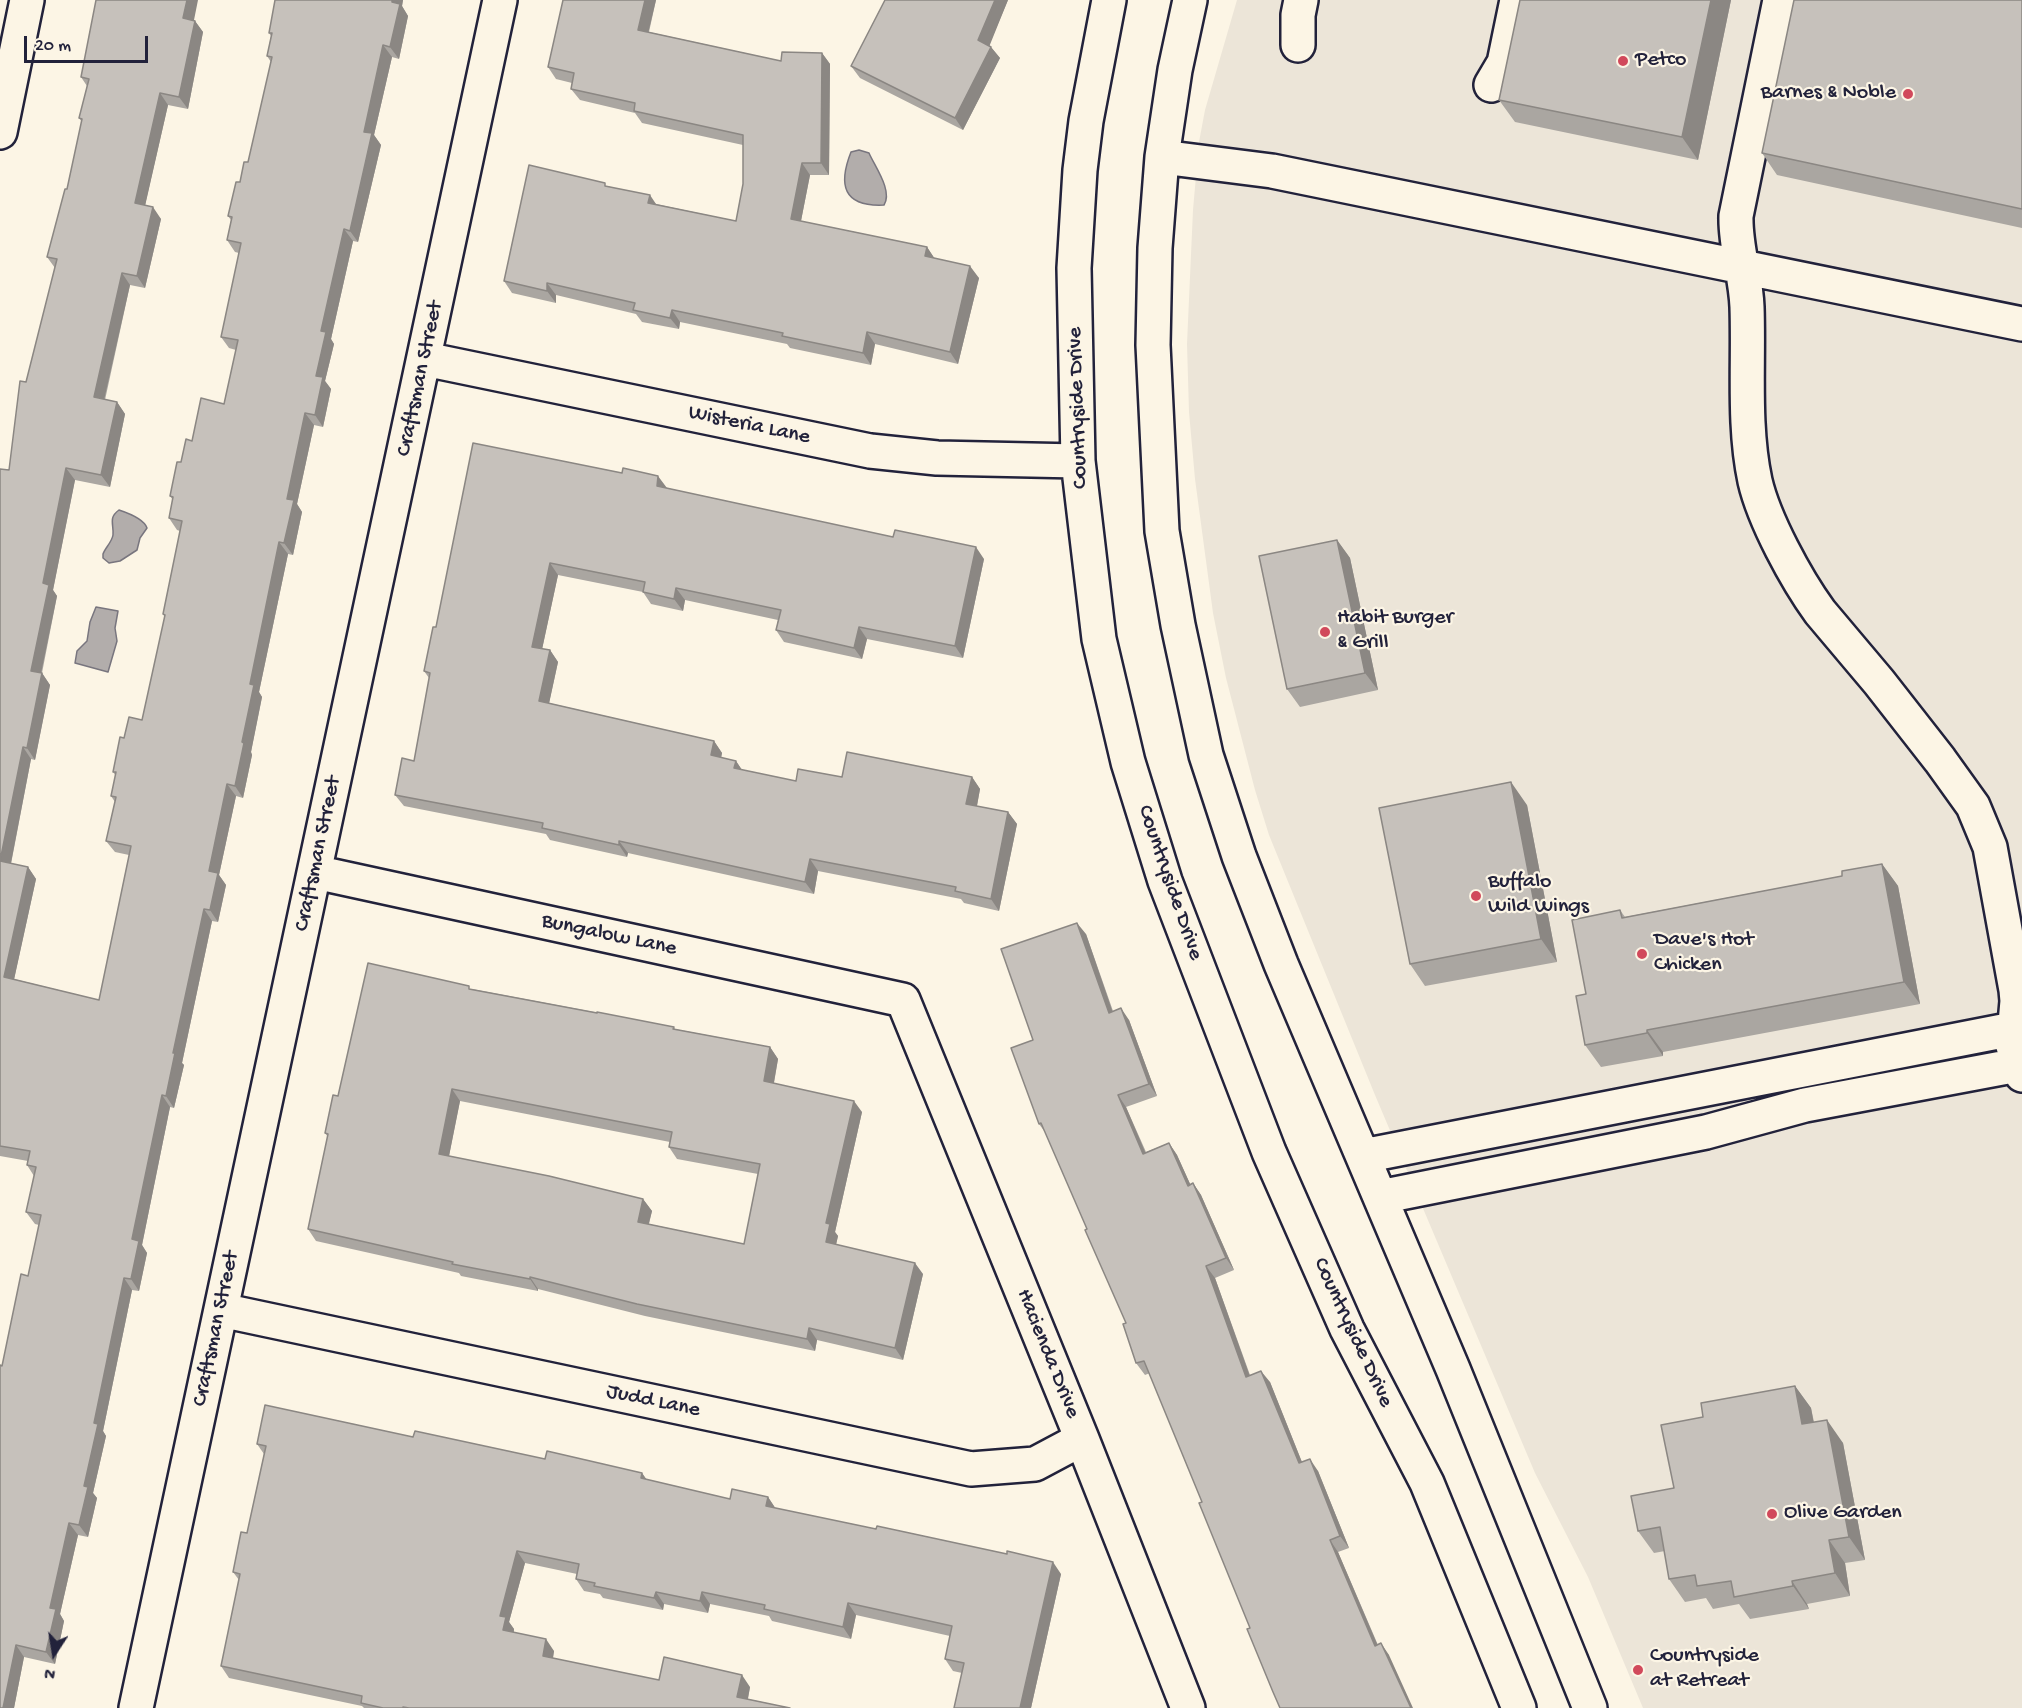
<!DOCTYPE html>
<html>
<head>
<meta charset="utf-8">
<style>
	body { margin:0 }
	#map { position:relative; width:2022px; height:1708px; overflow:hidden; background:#fcf5e5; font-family:"Gochi Hand",sans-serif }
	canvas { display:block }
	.north { position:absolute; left:24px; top:1624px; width:60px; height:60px; -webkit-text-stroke:4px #fcf5e5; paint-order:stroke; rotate:192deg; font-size:16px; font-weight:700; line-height:24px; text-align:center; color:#22223b }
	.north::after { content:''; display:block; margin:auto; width:21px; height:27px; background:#22223b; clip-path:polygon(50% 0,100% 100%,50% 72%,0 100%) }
	.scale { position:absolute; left:24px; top:36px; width:124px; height:27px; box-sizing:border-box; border:3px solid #22223b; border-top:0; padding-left:8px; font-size:18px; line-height:21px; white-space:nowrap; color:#22223b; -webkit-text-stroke:4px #fcf5e5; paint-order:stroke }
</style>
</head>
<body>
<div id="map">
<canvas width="2022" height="1708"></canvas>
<div class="north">N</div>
<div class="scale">20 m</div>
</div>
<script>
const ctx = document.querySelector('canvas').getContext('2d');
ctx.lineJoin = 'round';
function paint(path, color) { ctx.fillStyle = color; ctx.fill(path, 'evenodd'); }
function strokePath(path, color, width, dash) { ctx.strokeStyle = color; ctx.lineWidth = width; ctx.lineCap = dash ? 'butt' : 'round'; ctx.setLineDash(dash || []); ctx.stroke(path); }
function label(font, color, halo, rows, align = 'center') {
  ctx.font = font + ' "Gochi Hand",sans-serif'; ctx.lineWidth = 4.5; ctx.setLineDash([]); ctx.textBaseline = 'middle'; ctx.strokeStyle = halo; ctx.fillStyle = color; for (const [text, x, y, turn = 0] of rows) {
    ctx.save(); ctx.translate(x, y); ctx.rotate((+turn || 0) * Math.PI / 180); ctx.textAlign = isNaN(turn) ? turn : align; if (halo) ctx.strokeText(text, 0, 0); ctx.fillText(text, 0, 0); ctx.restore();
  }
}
const built = new Path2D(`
	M1237,0H2022V1708H1643L1588,1577L1535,1473L1375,1095L1269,835L1255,790L1226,678L1213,613L1195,479L1189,412L1187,344L1193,210L1199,142L1205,110Z`);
const water = new Path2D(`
	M859,150L869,153C875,167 893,191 884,205C843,207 838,185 851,152Z
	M119,510C128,513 144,519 147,528L140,538L137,550L120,561L109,563L103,558V554C105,548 112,542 113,535C114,524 108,518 119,510Z
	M96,607L118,611L115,628L117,641L108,672L75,663L77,651L87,641L90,622Z`);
const minor = new Path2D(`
	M1109,0L1086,121L1080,170L1074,268L1078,461L1099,639L1128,762L1165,881L1269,1152L1347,1329L1427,1483L1519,1708
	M1190,0L1175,70L1162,157L1155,248L1153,345L1162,531L1178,625L1206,755L1239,856L1281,964L1453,1369L1590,1708
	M1780,0L1736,216C1735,247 1746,276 1747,307C1749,364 1743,425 1755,481C1764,520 1796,579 1820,612L1879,682L1940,760L1973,806L1990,847L2016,990L2017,1001L2013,1046L2022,1075
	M1298,45V15L1301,0
	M1491,85L1504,63L1517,0
	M0,132L27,0
	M1162,157L1272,171L2022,324
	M425,359L870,451L937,458L1078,461
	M315,872L903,1000L1082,1439L1188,1708
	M1363,1156L2013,1029
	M1380,1197L1706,1132L1805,1105L2018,1065
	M221,1310L971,1469L1035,1464L1082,1439
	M136,1708L500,0`);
const wall = new Path2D(`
	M275,0H403L402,6L408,16L399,59L392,57L374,135L381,145L358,242L353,241L331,339L334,344L325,381L331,389L323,427L314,425L297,504L302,512L293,555L288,554L259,692L262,697L251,752L252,755L243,798L236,796L219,875L226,885L218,922L212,921L182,1063L184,1065L174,1108L170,1107L142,1245L147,1253L139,1291L132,1290L103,1431L106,1436L93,1493L97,1498L88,1537L78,1535L60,1614L64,1621L55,1664L24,1657L14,1708H0L2,1366L28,1276L39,1225L35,1224L26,1212L34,1176L27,1165L28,1161L0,1156V469L9,470L26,382L55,268L47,257L67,189L82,122L79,118L87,86L81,77L194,20L195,21L203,32L188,109L168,105L145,205L161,219L145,288L130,285L105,400L117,402L125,414L110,487L75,480L53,590L57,596L42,673L50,685L35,760L31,759L11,864L28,867L36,879L14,979L99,1000L129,855L115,852L106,841L115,802L111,796L116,776L113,772L124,738L142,720L165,617L163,614L180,531L177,530L169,518L173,500L170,496L181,462L192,441L224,404L236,350L229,348L221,337L239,253L235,252L227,240L231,220L228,216L240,182L248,162L271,62L267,56L271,36L269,33Z
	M563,0H656L649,32L781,61L822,53L830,64L829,175H810L801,221L927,247L934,258L979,278L958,364L875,344L871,365L790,348L787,344L680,322L679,329L642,322L636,314L556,295V303L512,293L504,281L608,186L656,204L736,221L743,184V145L642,123L635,113L580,100L571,89L572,83L556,79L548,67Z
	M885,0H1008L989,45L1000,58L963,130L860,78L851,66Z
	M1520,0H1731L1698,160L1515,122L1499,100Z
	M2022,0V228L1777,175L1762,153Z
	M667,488L984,559L963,658L867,639L862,659L784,642L776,630L778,620L685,600L683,611L651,604L643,592L558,575L542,649L550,650L558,662L549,703L714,741L722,753L721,758L736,761L742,770L796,781L842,777H972L980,789L977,806L1008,812L1017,824L999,911L964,903L961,899L818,871L814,894L628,853L627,857L550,840L546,834L404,806L395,795L414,761L429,678L424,671L436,627Z
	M1337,540L1350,558L1378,690L1300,707L1287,689Z
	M1527,805L1557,962L1425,986L1410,964Z
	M1882,864L1898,886L1920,1004L1663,1052V1056L1601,1067L1585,1045L1586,994L1620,910L1625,917L1842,876Z
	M1086,934L1113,1011L1129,1020L1157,1096L1126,1107L1146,1152L1169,1143L1177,1155L1190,1184L1193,1183L1201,1195L1234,1270L1215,1278L1250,1375L1270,1382L1302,1462L1318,1471L1349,1548L1338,1552L1378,1645L1389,1655L1250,1628L1202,1502L1150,1373L1145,1375L1136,1363L1126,1323L1087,1229L1045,1132L1039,1124L1033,1040Z
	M472,989L674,1027L675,1029L770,1047L778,1059L774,1083L862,1112L835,1232L838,1236L836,1244L923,1274L903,1360L817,1340L815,1351L645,1316L538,1289V1291L461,1276L459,1273L316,1241L308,1229L328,1137L325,1133L338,1096ZM460,1101L670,1142L669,1147L677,1159L758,1174L744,1244L649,1224L652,1211L643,1199L449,1156Z
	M1795,1386L1811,1408L1814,1422L1843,1443L1865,1560L1845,1563L1850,1596L1807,1604L1809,1609L1750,1619L1739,1604L1713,1609L1706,1598L1685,1602L1669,1579L1665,1551L1654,1553L1638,1531L1674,1488L1703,1417Z
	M413,1437L545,1459L642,1473L647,1480L730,1499L768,1497L775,1508L1061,1574L1031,1708H954L962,1673L953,1671L945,1659L950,1636L856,1615L851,1639L772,1621L769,1616L710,1604L708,1613L664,1604L663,1610L603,1598L600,1594L584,1591L576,1579L577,1574L525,1563L509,1622L514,1629V1632L554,1651L553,1659L659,1680L750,1687L748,1699L790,1708H364L362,1706L229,1678L221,1666L239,1580L233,1572L247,1533L264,1454L257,1444Z`);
const shadedWall = new Path2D(`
	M187,0H198L192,30L183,18Z
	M392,0H403L402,6L408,16L399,59L390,47Z
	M645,0H656L646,42L638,30Z
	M995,0H1008L987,52L978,40Z
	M1711,0H1731L1698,160L1682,137Z
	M195,21L203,32L188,109L179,97Z
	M383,45L392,57L374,135L381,145L358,242L350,231L364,132Z
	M991,47L1000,58L963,130L955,118Z
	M822,53L830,64L829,175L821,163Z
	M160,93L168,105L143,215L135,203Z
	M802,163L810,175L799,231L791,219Z
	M650,195L658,207L648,203Z
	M153,207L161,219L145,288L137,276Z
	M344,229L353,241L331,339L334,344L325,381L331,389L323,427L315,415L316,376L321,331Z
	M927,247L935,259L925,256Z
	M970,266L979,278L958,364L950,352Z
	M122,273L130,285L102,409L94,397Z
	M547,283L556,295V303L547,291Z
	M672,310L680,322L679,329L670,318Z
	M867,332L875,344L871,365L863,353Z
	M117,402L125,414L110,487L101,475Z
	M305,413L314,425L297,504L302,512L293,555L284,543L287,499Z
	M66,468L75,480L53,590L57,596L39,683L31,671L43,583Z
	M658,476L667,488L657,486Z
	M1337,540L1350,558L1378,690L1365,673Z
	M279,542L288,554L259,692L262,697L251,752L252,755L243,798L235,786L250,684Z
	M976,547L984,559L963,658L955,646Z
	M550,563L558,575L540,659L532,647Z
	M676,588L685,600L683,611L674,599Z
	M859,627L867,639L862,659L854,648Z
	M550,650L558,662L547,713L539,701Z
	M42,673L50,685L35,760L27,748Z
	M714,741L722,753L719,767L711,755Z
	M23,747L31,759L9,873L0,861Z
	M736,761L744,773L734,768Z
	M972,777L980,789L975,816L966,804Z
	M1511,782L1527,805L1557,962L1541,939Z
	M227,784L236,796L219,875L226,885L218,922L210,910L209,871Z
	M1008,812L1017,824L999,911L991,899Z
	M619,841L628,853L627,857L619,845Z
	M810,859L818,871L814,894L805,882Z
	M1882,864L1898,886L1920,1004L1904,982Z
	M28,867L36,879L12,989L4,977Z
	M204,909L212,921L182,1063L184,1065L174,1108L166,1096L173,1053Z
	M1077,923L1086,934L1117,1025L1109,1013Z
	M1121,1008L1129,1020L1157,1096L1149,1084Z
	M1647,1030L1663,1052V1056L1647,1033Z
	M770,1047L778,1059L772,1093L764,1081Z
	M452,1089L460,1101L447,1166L439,1154Z
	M162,1095L170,1107L142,1245L147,1253L139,1291L131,1279L132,1239Z
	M1118,1095L1126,1107L1151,1166L1143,1154Z
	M854,1101L862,1112L835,1232L838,1236L834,1254L826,1242V1223Z
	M1169,1143L1177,1155L1196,1197L1188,1186Z
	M1193,1183L1201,1195L1234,1270L1226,1258Z
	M643,1199L652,1211L646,1234L638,1222Z
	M915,1263L923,1274L903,1360L895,1348Z
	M1206,1266L1215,1278L1254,1388L1246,1377Z
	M530,1277L538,1289V1291L530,1279Z
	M124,1278L132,1290L103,1431L106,1436L93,1493L97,1498L88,1537L79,1525L84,1486L94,1423Z
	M809,1328L817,1340L815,1351L807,1339Z
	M1261,1371L1270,1382L1307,1475L1299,1463Z
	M1795,1386L1811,1408L1818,1447L1802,1424Z
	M1827,1420L1843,1443L1865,1560L1849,1537Z
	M1310,1459L1318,1471L1349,1548L1340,1536Z
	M642,1473L650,1485L641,1478Z
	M768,1497L776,1509L766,1506Z
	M69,1523L78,1535L60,1614L64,1621L55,1664L46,1652L50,1608Z
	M1330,1540L1338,1552L1383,1658L1375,1646Z
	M1829,1540L1845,1563L1850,1596L1835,1573Z
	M517,1551L525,1563L509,1622L514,1629L512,1642L503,1630L500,1616Z
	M1053,1562L1061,1574L1031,1708H1020Z
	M1792,1581L1807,1604L1809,1609L1793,1586Z
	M656,1592L664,1604L663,1610L654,1598Z
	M702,1592L710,1604L708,1613L700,1601Z
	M848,1603L856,1615L851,1639L843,1627Z
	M546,1639L554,1651L551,1668L543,1656Z
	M1381,1643L1389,1655L1413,1708H1411Z
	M16,1645L24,1657L14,1708H3Z
	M742,1675L750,1687L746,1708L737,1697Z`);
const building = new Path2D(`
	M96,0H187L183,18L195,21L179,97L160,93L135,203L153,207L137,276L122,273L94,397L117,402L101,475L66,468L43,583L49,585L31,671L42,673L27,748L23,747L0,861L28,867L4,977L99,1000L131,846L106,841L116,797L111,796L116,772H113L120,737L124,738L129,717L142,720L165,615L163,614L182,521L169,518L173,497L170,496L177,462H181L186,439L192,441L201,398L224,404L238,340L221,337L241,243L227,240L232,217L228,216L236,182H240L244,162H248L272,57L267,56L272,33H269L275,0H392V2L400,4L390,47L383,45L364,132L372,133L350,231L344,229L321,331L326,332L316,376L323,377L315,415L305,413L287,499L294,500L284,543L279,542L250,684L254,685L242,742L244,743L235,786L227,784L209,871L218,873L210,910L204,909L173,1053H175L166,1096L162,1095L132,1239L139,1241L131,1279L124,1278L94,1423L98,1424L84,1486L88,1487L79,1525L69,1523L50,1608L56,1609L46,1652L16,1645L3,1708H0V1365L2,1366L21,1274L28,1276L41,1215L26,1212L36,1167L27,1165L30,1151L0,1146V469L9,470L20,381L26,382L57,259L47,257L65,189H67L82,119L79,118L89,79L81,77Z
	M563,0H645L638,30L781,61L782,52L822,53L821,163H802L791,219L927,247L925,256L970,266L950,352L867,332L863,353L782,336L783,333L672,310L670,318L633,310L635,303L547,283V291L504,281L529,165L605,183V186L650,195L648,203L736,221L743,184V135L634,111L635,103L571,89L574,73L548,67Z
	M885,0H995L978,40L991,47L955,118L851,66Z
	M1520,0H1711L1682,137L1499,100Z
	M1794,0H2022V209L1762,153Z
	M473,443L622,473L623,468L658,476L657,486L893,537L895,530L976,547L955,646L859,627L854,648L776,630L781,610L676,588L674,599L643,592L645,582L550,563L532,647L550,650L539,701L714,741L711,755L736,761L734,768L796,781L798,769L842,777L847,752L972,777L966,804L1008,812L991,899L955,891L956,887L810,859L805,882L619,841V845L542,828L543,823L395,795L402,758L414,761L430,673L424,671L433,627H436Z
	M1337,540L1365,673L1287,689L1259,556Z
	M1511,782L1541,939L1410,964L1379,808Z
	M1882,864L1904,982L1647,1030V1033L1585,1045L1576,996L1586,994L1572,920L1620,910L1622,918L1842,876V871Z
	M1077,923L1109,1013L1121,1008L1149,1084L1118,1095L1143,1154L1169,1143L1188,1186L1193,1183L1226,1258L1206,1266L1246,1377L1261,1371L1299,1463L1310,1459L1340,1536L1330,1540L1375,1646L1381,1643L1411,1708H1280L1273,1692L1247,1629L1250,1628L1199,1503L1202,1502L1144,1361L1136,1363L1123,1324L1126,1323L1085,1230L1087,1229L1041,1123L1039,1124L1011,1048L1033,1040L1001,949Z
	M368,963L469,986V989L597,1013V1012L674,1027L673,1029L770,1047L764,1081L854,1101L826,1223L830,1224L826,1242L915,1263L895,1348L809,1328L807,1339L637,1304L530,1277V1279L452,1264L453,1262L308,1229L328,1134L325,1133L333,1095L338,1096ZM452,1089L672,1132L669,1147L760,1164L744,1244L638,1222L643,1199L549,1176L439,1154Z
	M1795,1386L1802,1424L1827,1420L1849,1537L1829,1540L1835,1573L1792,1581L1793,1586L1734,1597L1731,1581L1697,1586L1695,1575L1669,1579L1660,1527L1638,1531L1631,1496L1674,1488L1661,1425L1703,1417L1701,1403Z
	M265,1405L413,1437L415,1431L545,1459L547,1451L642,1473L641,1478L730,1499L732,1489L768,1497L766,1506L876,1529L877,1526L1007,1554V1551L1053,1562L1020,1708H954L964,1663L945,1659L952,1626L848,1603L843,1627L764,1609L765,1605L702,1592L700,1601L656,1592L654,1598L594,1586L595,1583L576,1579L579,1564L517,1551L500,1616L506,1617L503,1630L546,1639L543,1656L659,1680L664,1657L742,1675L737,1697L790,1708H409L403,1707V1708H383L361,1703L362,1696L221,1666L240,1574L233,1572L241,1532L247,1533L266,1446L257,1444Z`);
const markers = [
	[1623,61,6,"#d1495b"],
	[1908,94,6,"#d1495b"],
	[1325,632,6,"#d1495b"],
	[1476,896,6,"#d1495b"],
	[1642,954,6,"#d1495b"],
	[1772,1514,6,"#d1495b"],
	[1638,1670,6,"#d1495b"]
];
const poiNames = [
	["Petco",1635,61],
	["Barnes & Noble",1896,94,"right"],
	["Habit Burger",1337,619],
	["& Grill",1337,644],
	["Buffalo",1488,883],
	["Wild Wings",1488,908],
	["Dave's Hot",1654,941],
	["Chicken",1654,966],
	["Olive Garden",1784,1514],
	["Countryside",1650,1657],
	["at Retreat",1650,1682]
];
const streetNames = [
	["Craftsman Street",421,379,-78],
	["Countryside Drive",1079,408,-92],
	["Wisteria Lane",749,426,12],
	["Craftsman Street",319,854,-78],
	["Countryside Drive",1169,883,71],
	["Bungalow Lane",609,936,12],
	["Craftsman Street",217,1329,-78],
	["Countryside Drive",1352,1333,65],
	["Hacienda Drive",1047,1354,68],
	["Judd Lane",653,1402,12]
];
paint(built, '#ece5d8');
paint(water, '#b2adab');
strokePath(water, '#78757e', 1.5);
strokePath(minor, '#22223b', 38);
strokePath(minor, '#fcf5e5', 33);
paint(wall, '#aaa6a1');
paint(shadedWall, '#8b8783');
paint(building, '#c6c1bb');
strokePath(building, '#8b8783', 1.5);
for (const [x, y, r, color] of markers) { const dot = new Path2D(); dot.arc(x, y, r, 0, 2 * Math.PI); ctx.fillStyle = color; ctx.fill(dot); strokePath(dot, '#fcf5e5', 2); }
label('22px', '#22223b', '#fcf5e5', poiNames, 'left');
label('22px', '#22223b', '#fcf5e5', streetNames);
</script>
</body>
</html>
